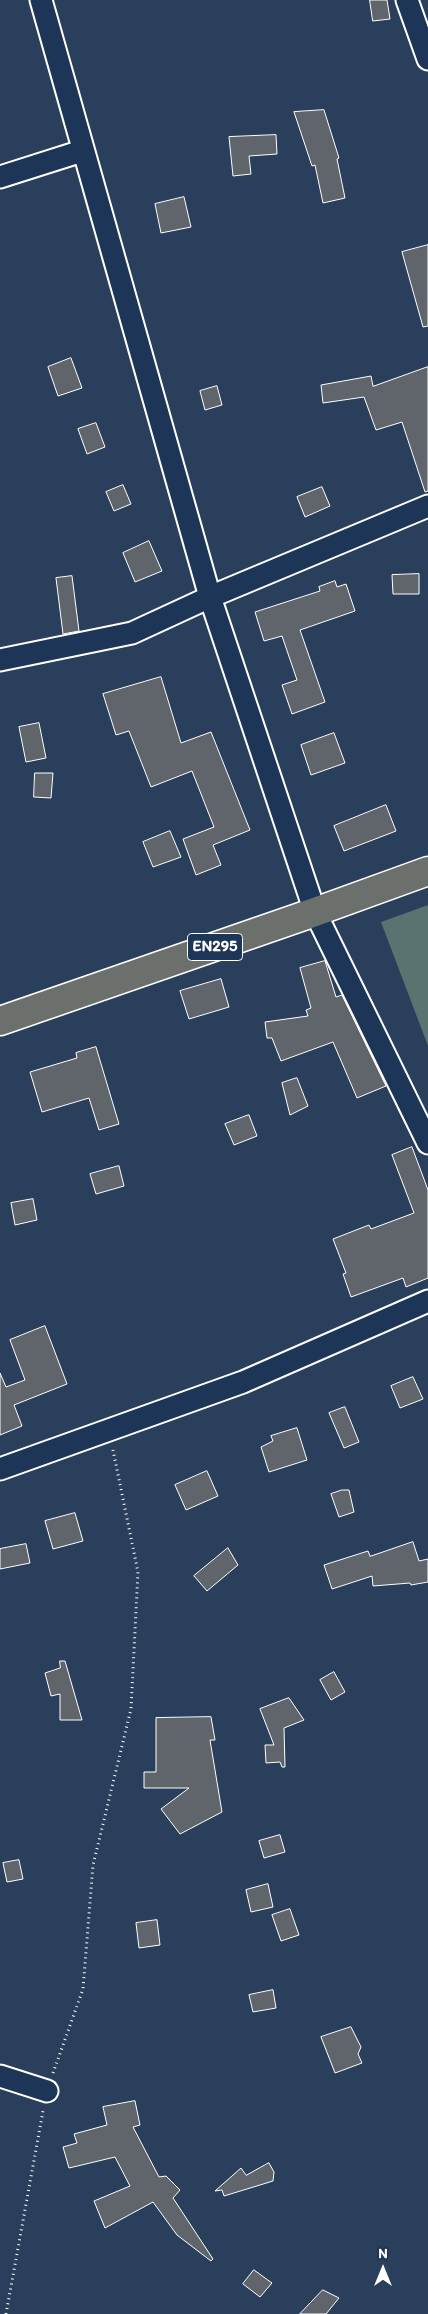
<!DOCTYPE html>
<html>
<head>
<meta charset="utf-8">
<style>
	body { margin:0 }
	#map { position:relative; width:428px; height:2314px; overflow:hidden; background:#2a3f5b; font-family:Itim,sans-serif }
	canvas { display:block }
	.north { position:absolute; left:358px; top:2244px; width:50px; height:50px; -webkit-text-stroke:4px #1d3557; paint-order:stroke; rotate:0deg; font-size:14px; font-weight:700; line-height:20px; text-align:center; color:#fff }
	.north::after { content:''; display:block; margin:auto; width:18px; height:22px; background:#fff; clip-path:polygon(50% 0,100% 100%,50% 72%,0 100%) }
</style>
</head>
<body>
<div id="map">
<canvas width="428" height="2314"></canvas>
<div class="north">N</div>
</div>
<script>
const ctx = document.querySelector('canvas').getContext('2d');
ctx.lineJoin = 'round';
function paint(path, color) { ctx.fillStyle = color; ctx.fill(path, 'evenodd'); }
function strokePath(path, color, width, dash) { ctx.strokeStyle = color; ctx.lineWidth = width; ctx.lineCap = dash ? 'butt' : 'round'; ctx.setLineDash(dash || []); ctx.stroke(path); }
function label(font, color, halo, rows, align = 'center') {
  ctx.font = font + ' Itim,sans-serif'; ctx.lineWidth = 4.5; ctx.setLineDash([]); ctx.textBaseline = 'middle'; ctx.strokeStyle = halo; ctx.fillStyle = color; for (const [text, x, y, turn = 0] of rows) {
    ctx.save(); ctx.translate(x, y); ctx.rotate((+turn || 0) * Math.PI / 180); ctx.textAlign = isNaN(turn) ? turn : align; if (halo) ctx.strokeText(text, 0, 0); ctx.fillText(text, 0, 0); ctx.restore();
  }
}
const green = new Path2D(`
	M428,905V1046L381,922Z`);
const building = new Path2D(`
	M370,0H387L390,19L373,21Z
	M324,110L339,158L337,159L345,198L323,203L315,165L312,166L294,112Z
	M276,135L277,154L249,156L251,174L233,176L229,137Z
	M184,197L191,227L161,233L155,204Z
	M428,245V326L423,327L402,252Z
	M71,358L82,388L58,396L48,367Z
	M428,367V491L425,492L402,422L376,430L364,397L323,403L321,385L371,376L373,386Z
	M217,386L222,405L205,410L200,391Z
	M96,423L105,447L87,454L78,429Z
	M123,485L131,504L114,511L106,492Z
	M322,487L330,506L305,517L297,497Z
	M149,541L162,571L135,582L123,553Z
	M419,574V594H393L392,575Z
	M72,576L79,631L63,634L56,578Z
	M335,581L337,587L346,584L355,611L300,630L325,702L292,714L282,685L297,680L282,636L264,641L255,612L320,591L319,587Z
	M161,677L181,743L211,732L250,830L213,845L221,865L196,875L183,839L214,827L192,771L151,787L129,731L116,735L103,694Z
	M39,723L46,758L26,762L19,727Z
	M334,733L345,763L311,775L301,745Z
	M35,773H53L51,798L34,797Z
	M386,805L396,831L344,851L334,826Z
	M170,831L181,857L153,867L143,842Z
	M325,961L336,997L342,995L386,1086L357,1098L333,1042L281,1061L272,1038H267L265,1022L308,1016L306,1010L311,1008L300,968Z
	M221,979L229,1007L189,1019L180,991Z
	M96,1047L119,1124L99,1130L89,1098L42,1112L30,1072L77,1058L76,1053Z
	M297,1078L308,1106L290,1115L282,1083Z
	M249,1115L257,1136L234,1145L225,1124Z
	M412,1147L428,1190V1278L406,1287L403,1278L351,1297L343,1274L346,1273L333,1239L369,1225L371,1229L414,1213L392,1155Z
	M119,1166L124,1186L96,1194L90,1174Z
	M33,1199L37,1220L15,1225L11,1203Z
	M45,1326L67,1384L14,1405L22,1426L0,1435V1373L6,1387L25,1380L10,1340Z
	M413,1377L423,1399L400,1408L391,1386Z
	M345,1407L359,1442L344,1448L329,1413Z
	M297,1428L307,1460L269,1472L261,1447L273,1441L271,1436Z
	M207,1471L218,1496L186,1510L175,1485Z
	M342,1490H349L354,1512L339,1517L331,1494Z
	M75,1513L83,1541L53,1549L45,1521Z
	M413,1542L419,1561L428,1559V1582L411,1585L410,1583L373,1586L372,1576L332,1589L324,1565L368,1551L370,1556Z
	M26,1544L30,1563L0,1569V1549Z
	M228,1548L238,1565L207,1591L194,1576Z
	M60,1661H65L82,1720H60V1694L51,1696L45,1673L60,1668Z
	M334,1672L345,1692L331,1700L320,1680Z
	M289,1698L304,1720L284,1728L285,1767H282L280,1762L266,1763L265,1745H274L260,1709Z
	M211,1717L215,1740H210L222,1812L180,1834L161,1809L189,1788H144V1772H156V1718Z
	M280,1835L285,1852L264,1858L259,1841Z
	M19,1860L23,1879L7,1882L3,1863Z
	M268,1884L273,1907L251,1912L246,1890Z
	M290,1909L299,1935L281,1941L272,1915Z
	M157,1920L160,1945L139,1948L136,1923Z
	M273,1990L276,2008L253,2012L249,1995Z
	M351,2027L361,2047L358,2054L362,2063L335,2073L321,2037Z
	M135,2101L140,2125L133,2127L159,2177L166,2176L180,2190L173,2198L213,2259L211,2261L177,2235L153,2202L105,2228L94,2201L130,2186L115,2157L69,2168L63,2147L77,2143L74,2134L107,2125L103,2107Z
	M269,2163L274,2172L273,2181L224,2196L222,2190L215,2191L241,2168L246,2175Z
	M254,2270L272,2283L260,2297L243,2284Z
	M323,2290L339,2298L326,2314H300Z`);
const path = new Path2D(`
	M53,2073L83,1989L93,1865L131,1709L138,1572L113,1450
	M6,2314L43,2111`);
const street = new Path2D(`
	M41,0L210,597L315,912L428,1143
	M407,0L428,59
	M0,177L82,151
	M0,660L132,633L210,597L428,506
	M0,1469L243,1382L428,1301
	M0,2076L47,2091`);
const primary = new Path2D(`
	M0,1021L315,912L428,871`);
const shields = [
	[215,947,55]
];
const shieldNames = [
	["EN295",215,947]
];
paint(green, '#587370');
paint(building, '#5f656b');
strokePath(building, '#fff', 1);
strokePath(street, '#fff', 25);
strokePath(primary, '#fff', 31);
strokePath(path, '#fff', 3, [1, 4]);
strokePath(street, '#1d3557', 21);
strokePath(primary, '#6b706d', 28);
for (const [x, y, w] of shields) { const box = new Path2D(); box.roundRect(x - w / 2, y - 13.5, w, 27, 4); ctx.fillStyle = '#1d3557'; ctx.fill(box); strokePath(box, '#fff', 1); }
label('bold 16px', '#fff', null, shieldNames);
</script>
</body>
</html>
